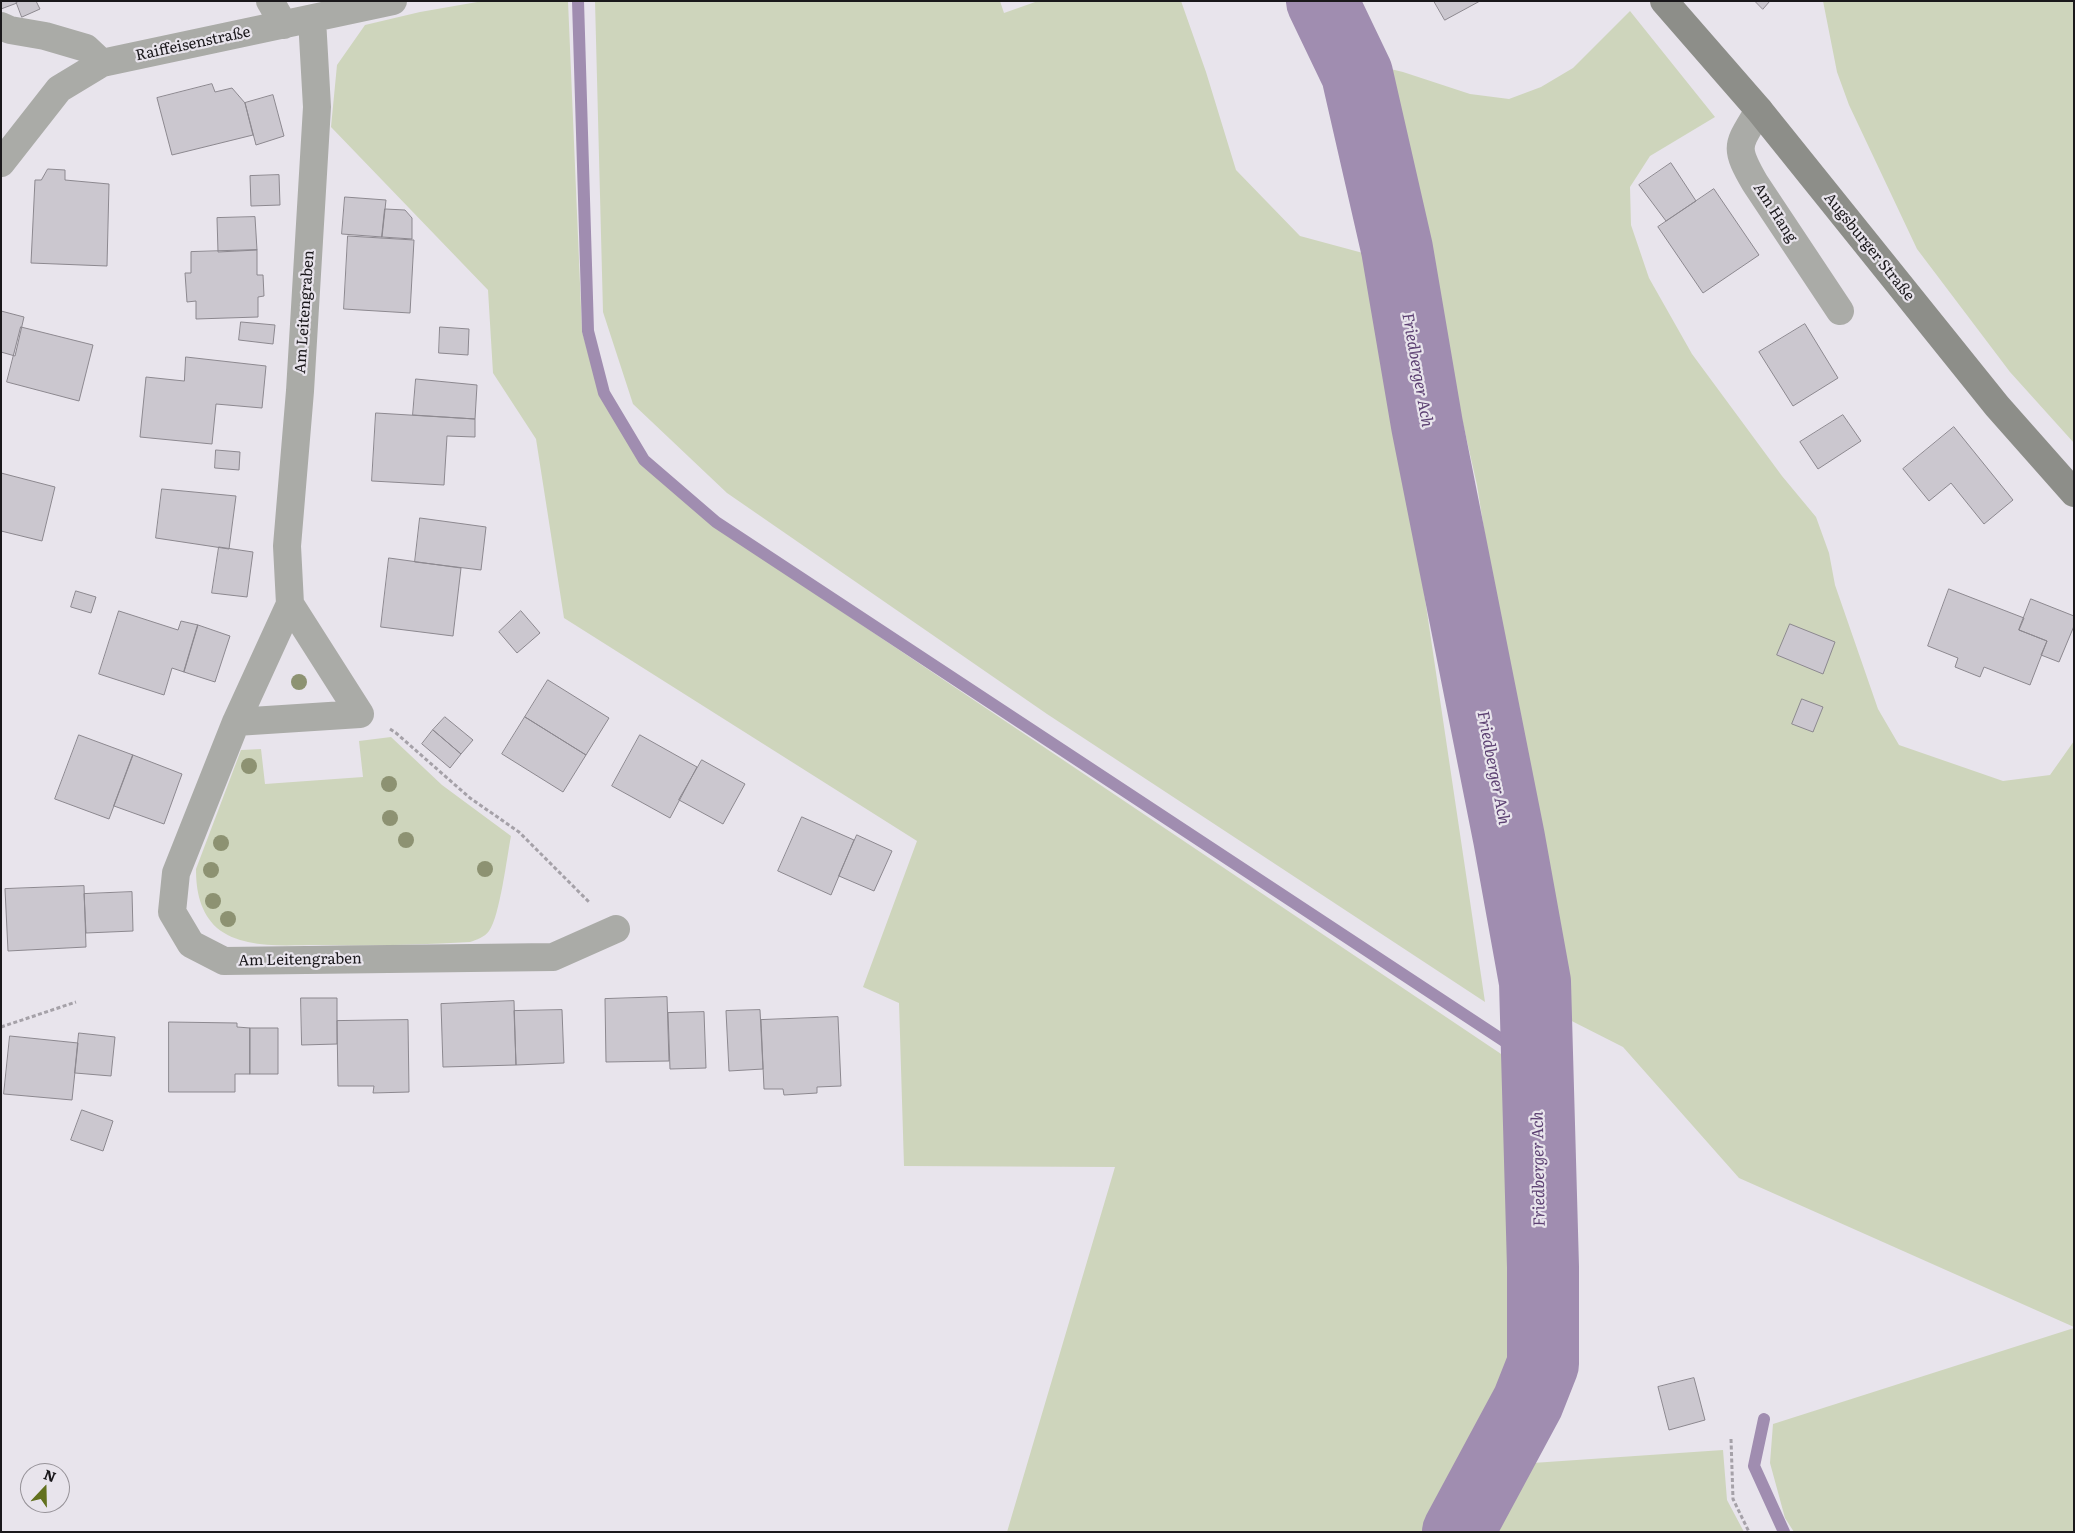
<!DOCTYPE html>
<html>
<head>
<meta charset="utf-8">
<style>
	body { margin:0 }
	#map { position:relative; width:2075px; height:1533px; overflow:hidden; background:#e8e4ec; font-family:Literata,serif }
	canvas { display:block }
	.frame { position:absolute; inset:0; border:2px solid #1a181b; pointer-events:none }
	.north { position:absolute; left:20px; top:1463px; width:50px; height:50px; box-sizing:border-box; background:#e8e4ec; border:1px solid #969298; border-radius:50%; rotate:21deg; font-size:14px; font-weight:700; line-height:20px; text-align:center; color:#1a181b }
	.north::after { content:''; display:block; margin:auto; width:18px; height:22px; background:#62711e; clip-path:polygon(50% 0,100% 100%,50% 72%,0 100%) }
</style>
</head>
<body>
<div id="map">
<canvas width="2075" height="1533"></canvas>
<div class="frame"></div>
<div class="north">N</div>
</div>
<script>
const ctx = document.querySelector('canvas').getContext('2d');
ctx.lineJoin = 'round';
function paint(path, color) { ctx.fillStyle = color; ctx.fill(path, 'evenodd'); }
function strokePath(path, color, width, dash) { ctx.strokeStyle = color; ctx.lineWidth = width; ctx.lineCap = dash ? 'butt' : 'round'; ctx.setLineDash(dash || []); ctx.stroke(path); }
function label(font, color, halo, rows, align = 'center') {
  ctx.font = font + ' Literata,serif'; ctx.lineWidth = 4.5; ctx.setLineDash([]); ctx.textBaseline = 'middle'; ctx.strokeStyle = halo; ctx.fillStyle = color; for (const [text, x, y, turn = 0] of rows) {
    ctx.save(); ctx.translate(x, y); ctx.rotate((+turn || 0) * Math.PI / 180); ctx.textAlign = isNaN(turn) ? turn : align; if (halo) ctx.strokeText(text, 0, 0); ctx.fillText(text, 0, 0); ctx.restore();
  }
}
const green = new Path2D(`
	M483,1H568L582,331L600,395L640,462L713,525L1519,1066L1533,1335L1514,1389L1430,1532H1007L1115,1167L904,1166L899,1003L863,987L917,841L564,618L536,439L493,373L488,290L331,127L337,65L365,25L420,12Z
	M595,1H1000L1004,13L1038,1H1181L1206,72L1236,170L1300,236L1374,256L1485,1002L1047,714L727,493L633,404L603,312Z
	M1823,1H2074V443L2010,372L1917,249L1849,105L1837,72Z
	M1630,11L1715,117L1650,156L1630,187L1631,225L1649,278L1692,354L1782,476L1816,517L1829,553L1835,585L1878,709L1899,745L2003,781L2050,775L2074,741V1327L1739,1178L1623,1047L1550,1010L1528,808L1477,485L1382,67L1403,72L1470,94L1509,99L1541,87L1573,68Z
	M391,737L442,785L511,836C507,856 500,916 489,931C485,937 476,940 470,942C418,945 368,946 317,945C295,945 270,947 248,942C238,940 225,935 217,928C200,912 196,891 196,869L241,750L261,749L265,784L363,777L359,741Z
	M2074,1328V1532H1794L1785,1518L1770,1463L1773,1424Z
	M1723,1450L1727,1500L1744,1532H1475L1518,1464Z`);
const stream = new Path2D(`
	M578,1L588,331L604,393L644,460L716,522L1536,1062
	M1764,1419L1754,1466L1784,1532`);
const river = new Path2D(`
	M1322,1L1357,74L1397,249L1427,425L1509,838L1535,982L1543,1267V1364L1528,1402L1458,1532`);
const building = new Path2D(`
	M1,1H16L17,3L1,9Z
	M16,1H36L40,9L22,17Z
	M1434,1H1480L1445,20Z
	M1755,1H1770L1763,9Z
	M212,84L215,92L232,88L245,103L253,135L172,155L157,98Z
	M273,95L284,136L256,145L245,103Z
	M1671,163L1696,201L1666,221L1639,185Z
	M48,169L65,170V180L109,184L107,266L31,263L35,180H41Z
	M279,175L280,205L251,206L250,176Z
	M1714,189L1759,255L1703,293L1658,227Z
	M345,197L386,200L382,237L342,234Z
	M385,209L405,210L412,218V239L382,237Z
	M255,217L257,250L218,252L217,218Z
	M348,236L414,240L410,313L344,309Z
	M257,250V275H263L264,296L258,297V317L196,319V301L187,302L185,273H191V252Z
	M1,311L24,317L15,356L1,352Z
	M241,322L275,325L273,344L239,340Z
	M1805,324L1838,378L1793,406L1759,352Z
	M21,327L93,345L79,401L7,382Z
	M440,327L469,329L468,355L439,353Z
	M186,357L266,366L262,408L216,404L212,444L140,437L146,377L184,381Z
	M416,379L477,385L475,419L413,415Z
	M376,413L475,419V437L447,436L444,485L372,481Z
	M1843,415L1861,441L1818,469L1800,442Z
	M1954,427L2013,500L1984,524L1951,483L1929,501L1903,469Z
	M216,450L240,452L239,470L215,468Z
	M1,473L55,487L42,541L1,531Z
	M162,489L236,496L229,549L156,538Z
	M420,518L486,527L481,570L415,562Z
	M219,547L253,552L247,597L212,593Z
	M389,558L461,568L453,636L381,627Z
	M1949,589L2024,618L2019,630L2047,641L2030,685L1984,667L1980,677L1955,667L1958,658L1928,646Z
	M76,591L96,597L91,613L71,607Z
	M2031,599L2074,616V626L2059,662L2041,655L2047,641L2019,630Z
	M119,611L178,630L181,621L198,625L184,672L172,668L164,695L99,674Z
	M521,611L540,633L517,653L499,632Z
	M1790,624L1835,642L1823,674L1777,655Z
	M198,625L230,636L215,682L184,672Z
	M548,680L609,718L586,755L525,717Z
	M1802,699L1823,707L1813,732L1792,724Z
	M445,717L473,740L461,754L433,730Z
	M525,717L586,755L563,792L502,754Z
	M433,730L461,754L450,768L422,744Z
	M79,735L133,755L109,819L55,799Z
	M640,735L697,767L670,818L612,786Z
	M133,755L182,774L164,824L114,806Z
	M702,760L745,784L723,824L679,800Z
	M802,817L854,840L831,895L778,871Z
	M857,835L892,851L874,891L839,876Z
	M84,886L86,947L8,951L5,889Z
	M132,892L133,931L86,933L84,894Z
	M667,997L669,1061L606,1062L605,999Z
	M301,998H337V1044L302,1045Z
	M514,1001L516,1065L443,1067L441,1004Z
	M562,1010L564,1063L516,1065L514,1011Z
	M760,1010L763,1069L729,1071L726,1011Z
	M704,1012L706,1068L670,1069L668,1013Z
	M838,1017L841,1086L817,1087V1093L784,1095L783,1089H764L761,1020Z
	M408,1020L409,1092L373,1093L374,1086H338L337,1021Z
	M169,1022L237,1023V1027L250,1028V1074H235V1092H169Z
	M250,1028H278V1074H250Z
	M79,1033L115,1037L111,1076L75,1073Z
	M10,1036L78,1043L72,1100L4,1094Z
	M82,1110L113,1121L103,1151L71,1140Z
	M1694,1378L1705,1420L1669,1430L1658,1387Z`);
const path = new Path2D(`
	M390,729L396,733L470,798L519,832L590,903
	M1,1027L76,1002
	M1731,1439L1733,1499L1749,1532`);
const minor = new Path2D(`
	M270,1L284,25
	M312,19L317,107L300,391L287,546L290,604L236,722L176,873L172,912L191,944L224,961L553,957L616,929
	M1,26L10,30L45,36L86,48L102,63
	M1759,110C1738,146 1733,145 1755,183L1840,311
	M1,163L59,89L102,63L393,1
	M236,722L360,714L290,604`);
const secondary = new Path2D(`
	M1664,1L1759,110L1997,406L2074,493`);
const trees = [
	[299,682],
	[249,766],
	[389,784],
	[390,818],
	[406,840],
	[221,843],
	[485,869],
	[211,870],
	[213,901],
	[228,919]
];
const streetNames = [
	["Raiffeisenstraße",193,44,-12],
	["Am Hang",1775,213,57],
	["Augsburger Straße",1869,247,51],
	["Am Leitengraben",305,312,-86],
	["Am Leitengraben",300,960,-1]
];
const waterNames = [
	["Friedberger Ach",1417,370,80],
	["Friedberger Ach",1493,768,79],
	["Friedberger Ach",1539,1169,-91]
];
paint(green, '#ced5bc');
strokePath(stream, '#a08db0', 12);
strokePath(river, '#a08db0', 72);
paint(building, '#cbc7cf');
strokePath(building, '#8c888f', 1);
strokePath(path, '#a5a1a8', 3, [4, 2.5]);
strokePath(minor, '#aaaba7', 28);
strokePath(secondary, '#8d8e89', 28);
ctx.fillStyle = '#8d9272';
for (const [x, y] of trees) { ctx.beginPath(); ctx.arc(x, y, 8, 0, 2 * Math.PI); ctx.fill(); }
label('15px', '#1a181b', '#e8e4ec', streetNames);
label('italic 16px', '#5c4072', '#e8e4ec', waterNames);
</script>
</body>
</html>
